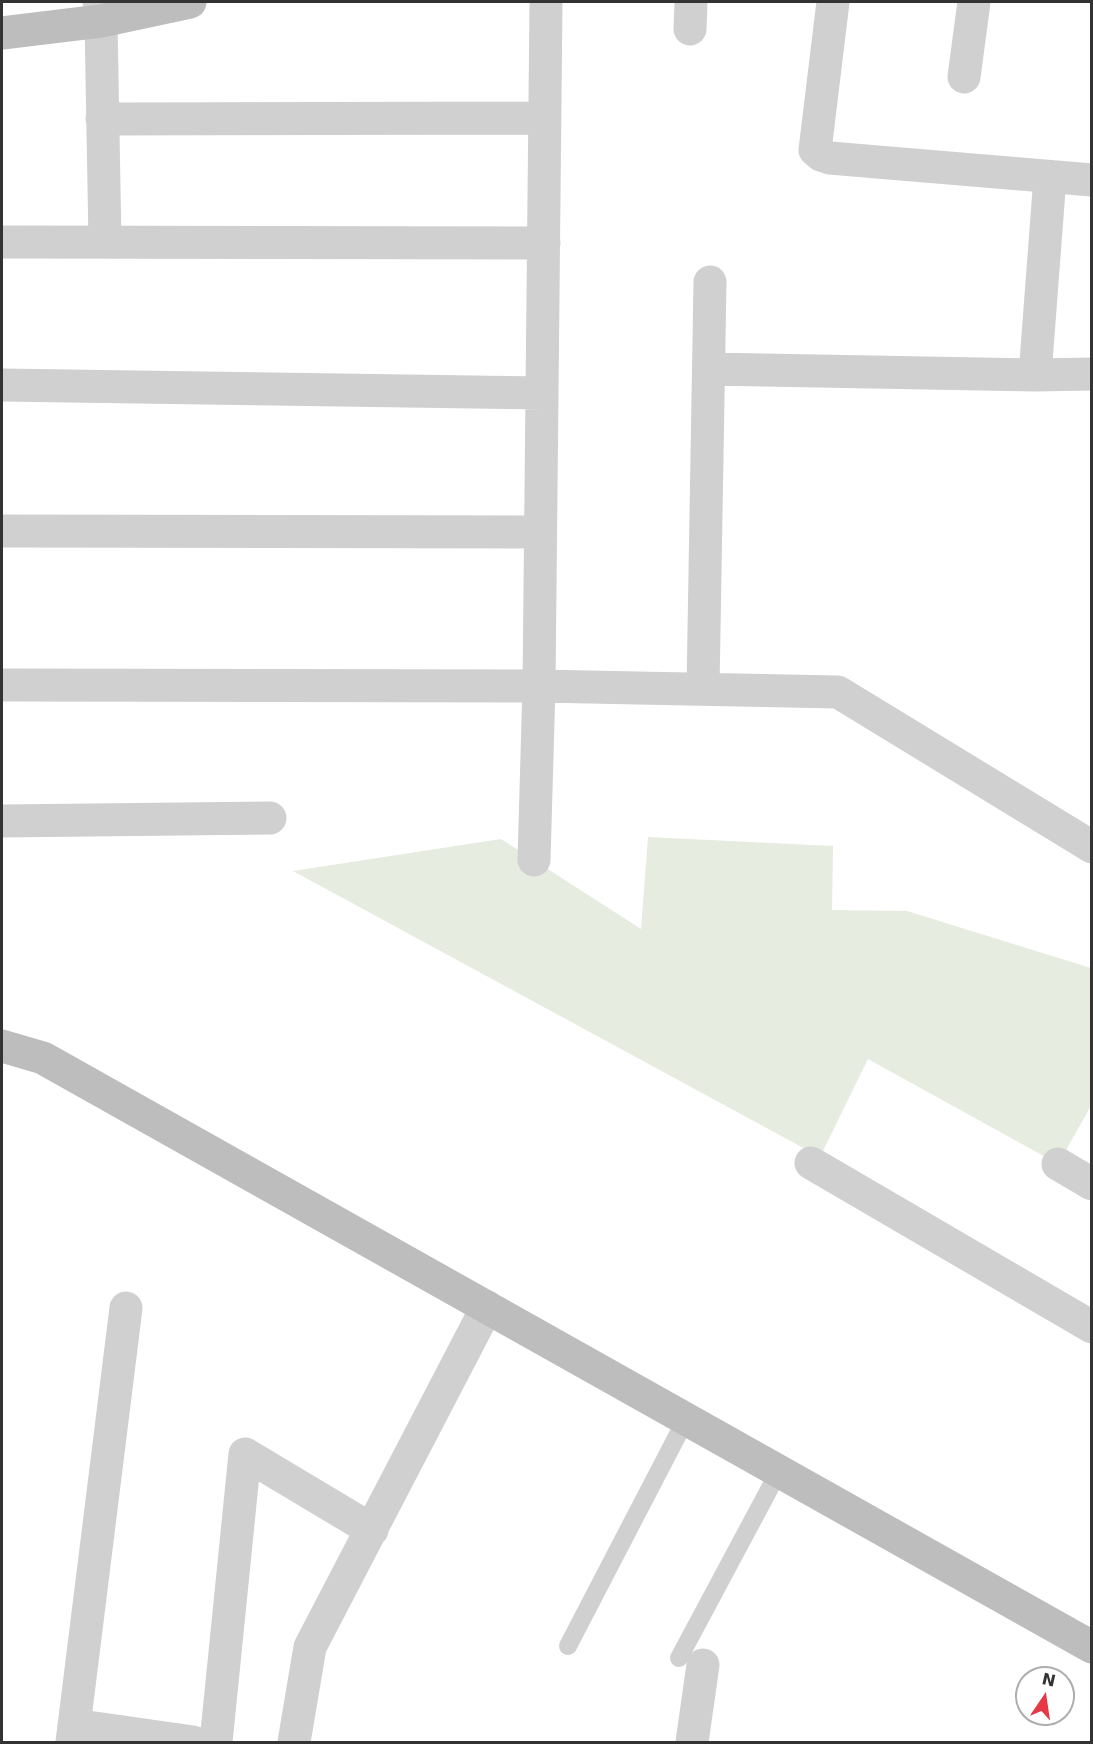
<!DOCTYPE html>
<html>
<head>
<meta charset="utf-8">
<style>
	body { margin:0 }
	#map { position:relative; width:1093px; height:1744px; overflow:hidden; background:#fff; font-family:"DejaVu Sans",sans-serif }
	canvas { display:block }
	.frame { position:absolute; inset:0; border:3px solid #333; pointer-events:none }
	.north { position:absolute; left:1015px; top:1666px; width:60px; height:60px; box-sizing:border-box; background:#fff; border:2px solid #adadad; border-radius:50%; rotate:13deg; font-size:16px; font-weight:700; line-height:24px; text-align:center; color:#333 }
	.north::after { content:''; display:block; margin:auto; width:21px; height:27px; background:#e63946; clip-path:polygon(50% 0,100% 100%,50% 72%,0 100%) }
</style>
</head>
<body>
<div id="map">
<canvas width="1093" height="1744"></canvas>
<div class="frame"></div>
<div class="north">N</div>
</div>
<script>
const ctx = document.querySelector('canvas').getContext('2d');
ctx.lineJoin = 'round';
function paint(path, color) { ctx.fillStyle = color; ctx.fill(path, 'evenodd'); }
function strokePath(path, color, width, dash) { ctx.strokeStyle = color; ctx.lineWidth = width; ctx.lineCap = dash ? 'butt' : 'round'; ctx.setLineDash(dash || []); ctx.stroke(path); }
const green = new Path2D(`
	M648,837L833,846L832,910L907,911L1091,968V1106L1058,1164L868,1059L820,1157L293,871L501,839L641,929Z`);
const lane = new Path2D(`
	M568,1646L686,1419
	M679,1658L779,1471`);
const street = new Path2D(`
	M99,2L101,21L105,242
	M833,2L815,150L821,155L830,158L1092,180
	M690,29L691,2
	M964,77L974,2
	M102,119L544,118
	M2,242L544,243
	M709,369L1035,375L1092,374
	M1035,375L1050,177
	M2,385L542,393
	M2,531L540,532
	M2,685L539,686L546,2
	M703,689L710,282
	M2,821L270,818
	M534,860L539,686L838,692L1092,847
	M811,1163L1092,1327
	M1058,1164L1092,1184
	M74,1725L193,1742
	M72,1742L126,1308
	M216,1742L245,1454L372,1530
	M294,1742L310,1647L487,1307
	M692,1742L703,1665`);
const secondary = new Path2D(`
	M2,33L101,21L190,2
	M2,1046L43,1058L1092,1647`);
paint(green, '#e6ecdf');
strokePath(lane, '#d0d0d0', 18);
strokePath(street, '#d0d0d0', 33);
strokePath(secondary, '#bdbdbd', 33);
</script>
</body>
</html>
